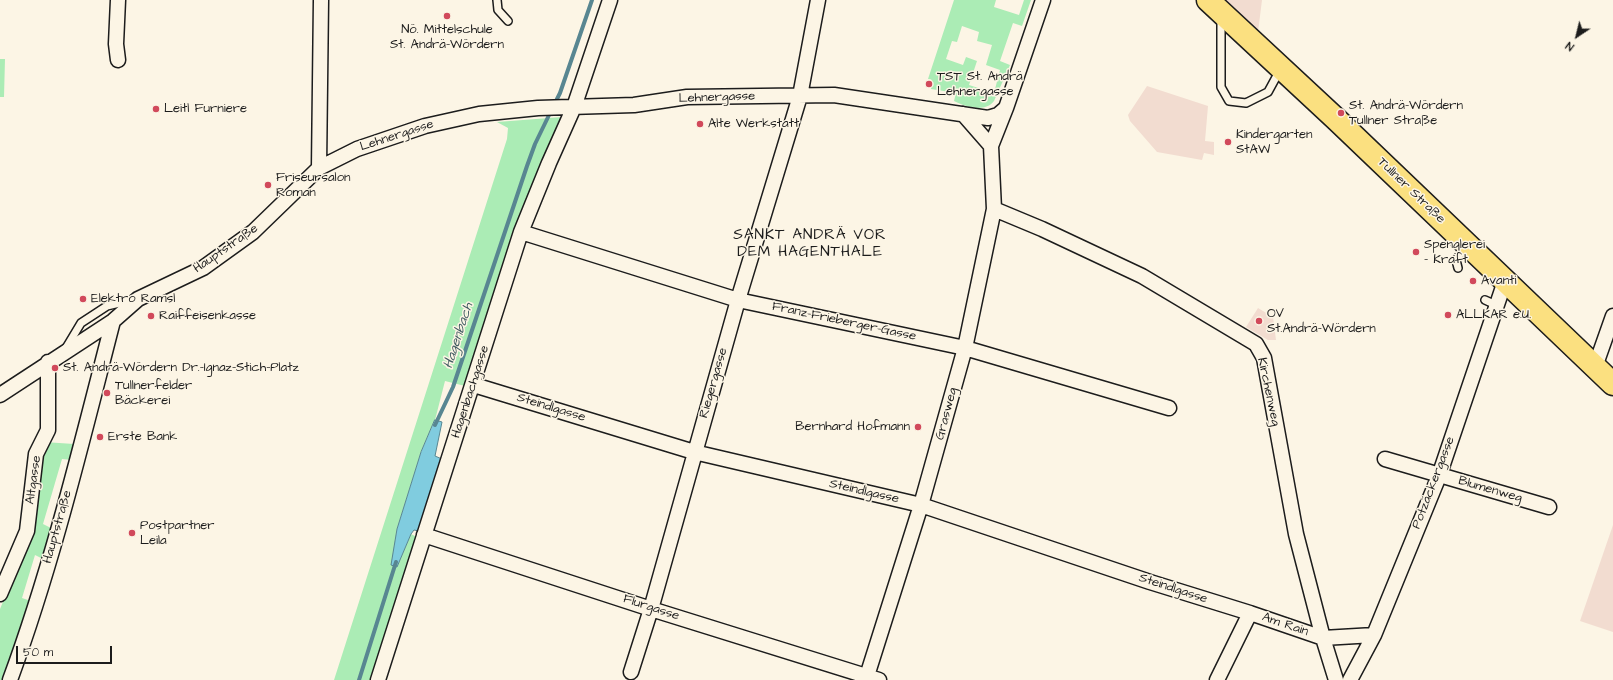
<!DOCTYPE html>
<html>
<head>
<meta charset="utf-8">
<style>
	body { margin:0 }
	#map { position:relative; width:1613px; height:680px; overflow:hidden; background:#fcf5e5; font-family:"Architects Daughter",sans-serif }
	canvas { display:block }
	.north { position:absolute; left:1557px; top:16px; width:40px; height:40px; -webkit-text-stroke:3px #fcf5e5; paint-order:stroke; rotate:215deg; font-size:11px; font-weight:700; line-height:16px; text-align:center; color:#1c1c1c }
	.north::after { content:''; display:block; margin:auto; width:14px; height:18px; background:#1c1c1c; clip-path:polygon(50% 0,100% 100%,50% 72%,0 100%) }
	.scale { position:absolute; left:16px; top:646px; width:96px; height:18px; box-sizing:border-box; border:2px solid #1c1c1c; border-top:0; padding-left:5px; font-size:12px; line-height:14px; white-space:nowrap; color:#1c1c1c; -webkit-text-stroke:3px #fcf5e5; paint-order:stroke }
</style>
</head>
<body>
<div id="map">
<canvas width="1613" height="680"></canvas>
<div class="north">N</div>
<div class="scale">50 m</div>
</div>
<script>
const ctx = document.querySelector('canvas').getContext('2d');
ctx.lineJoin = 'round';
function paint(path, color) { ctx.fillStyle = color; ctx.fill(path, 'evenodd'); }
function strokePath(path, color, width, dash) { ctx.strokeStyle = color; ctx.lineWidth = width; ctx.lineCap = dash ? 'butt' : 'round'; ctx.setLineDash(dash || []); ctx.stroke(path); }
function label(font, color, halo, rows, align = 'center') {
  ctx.font = font + ' "Architects Daughter",sans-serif'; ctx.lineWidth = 3; ctx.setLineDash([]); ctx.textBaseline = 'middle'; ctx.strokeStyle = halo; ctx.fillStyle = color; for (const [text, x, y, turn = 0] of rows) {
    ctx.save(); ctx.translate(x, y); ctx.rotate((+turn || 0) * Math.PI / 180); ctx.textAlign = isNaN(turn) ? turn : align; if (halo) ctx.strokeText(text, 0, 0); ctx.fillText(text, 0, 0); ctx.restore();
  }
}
const built = new Path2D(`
	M1223,0H1262L1258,32Z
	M1147,86L1208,106L1205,141L1214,142V155L1204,153L1202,160L1157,152L1130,121L1128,115Z
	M1258,308L1273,317L1276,340H1268L1246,327Z
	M1613,525V632L1580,621Z`);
const green = new Path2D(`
	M954,0H996L994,7L1019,15L1024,0H1031L1022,26L1013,23L1000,61L1010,65L994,101C985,113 966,107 954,101L956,93L931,89L932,80L928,79ZM962,26L979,32L977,41L992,45L986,65L1000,70L994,93L969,85L977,61L966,57L963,65L946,59L952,41L957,42Z
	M0,59H5L4,97H0Z
	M562,117L512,234L465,386L445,381L435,420L421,452L397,529L392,565L397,567L411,534L417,537L373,680H334L507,139L508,128L497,122Z
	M44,442L74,444L72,460L62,459L43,524L51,528L43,559L35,555L22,598L31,601L5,680H0V609L32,532L39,495Z`);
const water = new Path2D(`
	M435,420L442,422L435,456L442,459L419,531L414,530L411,534L397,567L391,565L397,529L421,452Z`);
const stream = new Path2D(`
	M554,105L560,93L592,0
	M435,425L453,387L527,166L535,144L551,111
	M359,680L396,562`);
const service = new Path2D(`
	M497,0L498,10L508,21
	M1221,18V87L1229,101L1246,103L1268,92L1280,70
	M1458,268L1456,260L1466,246
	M1485,300L1496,305
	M66,348L81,323L107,306L132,300`);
const minor = new Path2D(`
	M118,0L116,44L118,60
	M963,114L991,146
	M319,168L321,0
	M994,209L1042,229L1142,276L1256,344L1264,358L1296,534L1323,638L1336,680
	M521,232L738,300L965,348L1169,408
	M1595,367L1613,316
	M474,385L694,452L921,505L1150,582L1250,613
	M0,395L113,321L138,299L203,268L253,232L319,168L357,149L425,126L479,114L538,108L634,105L687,97L834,95L988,118L998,115L1006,108L1043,0
	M1385,459L1549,507
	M424,535L651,609L879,680
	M0,594L27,531L36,454L48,430V362
	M631,672L651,609L738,300L800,96L818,0
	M867,676L921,505L965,348L994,209L991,146L1006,108
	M10,680C53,563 82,441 113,321
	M378,680L521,232L549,163L574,107L610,0
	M1217,680L1250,613L1323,638L1374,635
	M1350,680L1374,635L1439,476L1505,281`);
const primary = new Path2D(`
	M1208,0L1336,119L1613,384`);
const markers = [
	[447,16,4,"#d1495b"],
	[929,84,4,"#d1495b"],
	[156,109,4,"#d1495b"],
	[1341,113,4,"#d1495b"],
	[700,124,4,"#d1495b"],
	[1228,142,4,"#d1495b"],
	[268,185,4,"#d1495b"],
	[1416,252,4,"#d1495b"],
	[1473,281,4,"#d1495b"],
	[83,299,4,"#d1495b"],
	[1448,315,4,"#d1495b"],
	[151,316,4,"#d1495b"],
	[1259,321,4,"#d1495b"],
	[55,368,4,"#d1495b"],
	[107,393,4,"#d1495b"],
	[918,427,4,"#d1495b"],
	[100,437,4,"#d1495b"],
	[132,533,4,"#d1495b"]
];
const poiNames = [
	["Nö. Mittelschule",447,30,"center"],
	["St. Andrä-Wördern",447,45,"center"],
	["TST St. Andrä",937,77],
	["Lehnergasse",937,92],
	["St. Andrä-Wördern",1349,106],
	["Tullner Straße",1349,121],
	["Leitl Furniere",164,109],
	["Alte Werkstatt",708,124],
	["Kindergarten",1236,135],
	["StAW",1236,150],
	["Friseursalon",276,178],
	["Roman",276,193],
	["Spenglerei",1424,245],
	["- Kraft",1424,260],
	["Avanti",1481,281],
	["Elektro Ramsl",91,299],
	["OV",1267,314],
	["St.Andrä-Wördern",1267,329],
	["ALLKAR e.U.",1456,315],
	["Raiffeisenkasse",159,316],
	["St. Andrä-Wördern Dr.-Ignaz-Stich-Platz",63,368],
	["Tullnerfelder",115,386],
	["Bäckerei",115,401],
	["Bernhard Hofmann",910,427,"right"],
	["Erste Bank",108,437],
	["Postpartner",140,526],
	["Leila",140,541]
];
const streetNames = [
	["Lehnergasse",717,98,-2],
	["Lehnergasse",397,136,-18],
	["Tullner Straße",1411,191,44],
	["Hauptstraße",226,249,-35],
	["Franz-Frieberger-Gasse",844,322,12],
	["Riegergasse",714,383,-74],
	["Hagenbachgasse",471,392,-72],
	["Kirchenweg",1268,392,78],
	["Steindlgasse",551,408,17],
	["Grasweg",947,414,-75],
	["Altgasse",34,480,-82],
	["Potzäckergasse",1434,483,-69],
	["Blumenweg",1490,490,16],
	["Steindlgasse",864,492,13],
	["Hauptstraße",58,527,-74],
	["Steindlgasse",1173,589,18],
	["Flurgasse",651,608,18],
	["Am Rain",1285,625,19]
];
const waterNames = [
	["Hagenbach",459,336,-72]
];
const quarterNames = [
	["SANKT ANDRÄ VOR",810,236],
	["DEM HAGENTHALE",810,253]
];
paint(built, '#f2dcd0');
paint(green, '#abecb5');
paint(water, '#80ccdf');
strokePath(water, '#588691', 1);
strokePath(stream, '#588691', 4);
strokePath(service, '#1c1c1c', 10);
strokePath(minor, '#1c1c1c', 17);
strokePath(primary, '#1c1c1c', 25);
strokePath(service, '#fcf5e5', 7);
strokePath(minor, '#fcf5e5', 14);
strokePath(primary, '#fbe080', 22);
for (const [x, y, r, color] of markers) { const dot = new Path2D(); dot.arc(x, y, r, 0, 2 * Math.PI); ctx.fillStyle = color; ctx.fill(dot); strokePath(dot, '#fcf5e5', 1.5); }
label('13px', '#1c1c1c', '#fcf5e5', poiNames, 'left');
label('13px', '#1c1c1c', '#fcf5e5', streetNames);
label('italic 14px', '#3f5a60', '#fcf5e5', waterNames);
ctx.letterSpacing = '1px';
label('15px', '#1c1c1c', '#fcf5e5', quarterNames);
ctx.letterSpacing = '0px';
</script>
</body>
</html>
